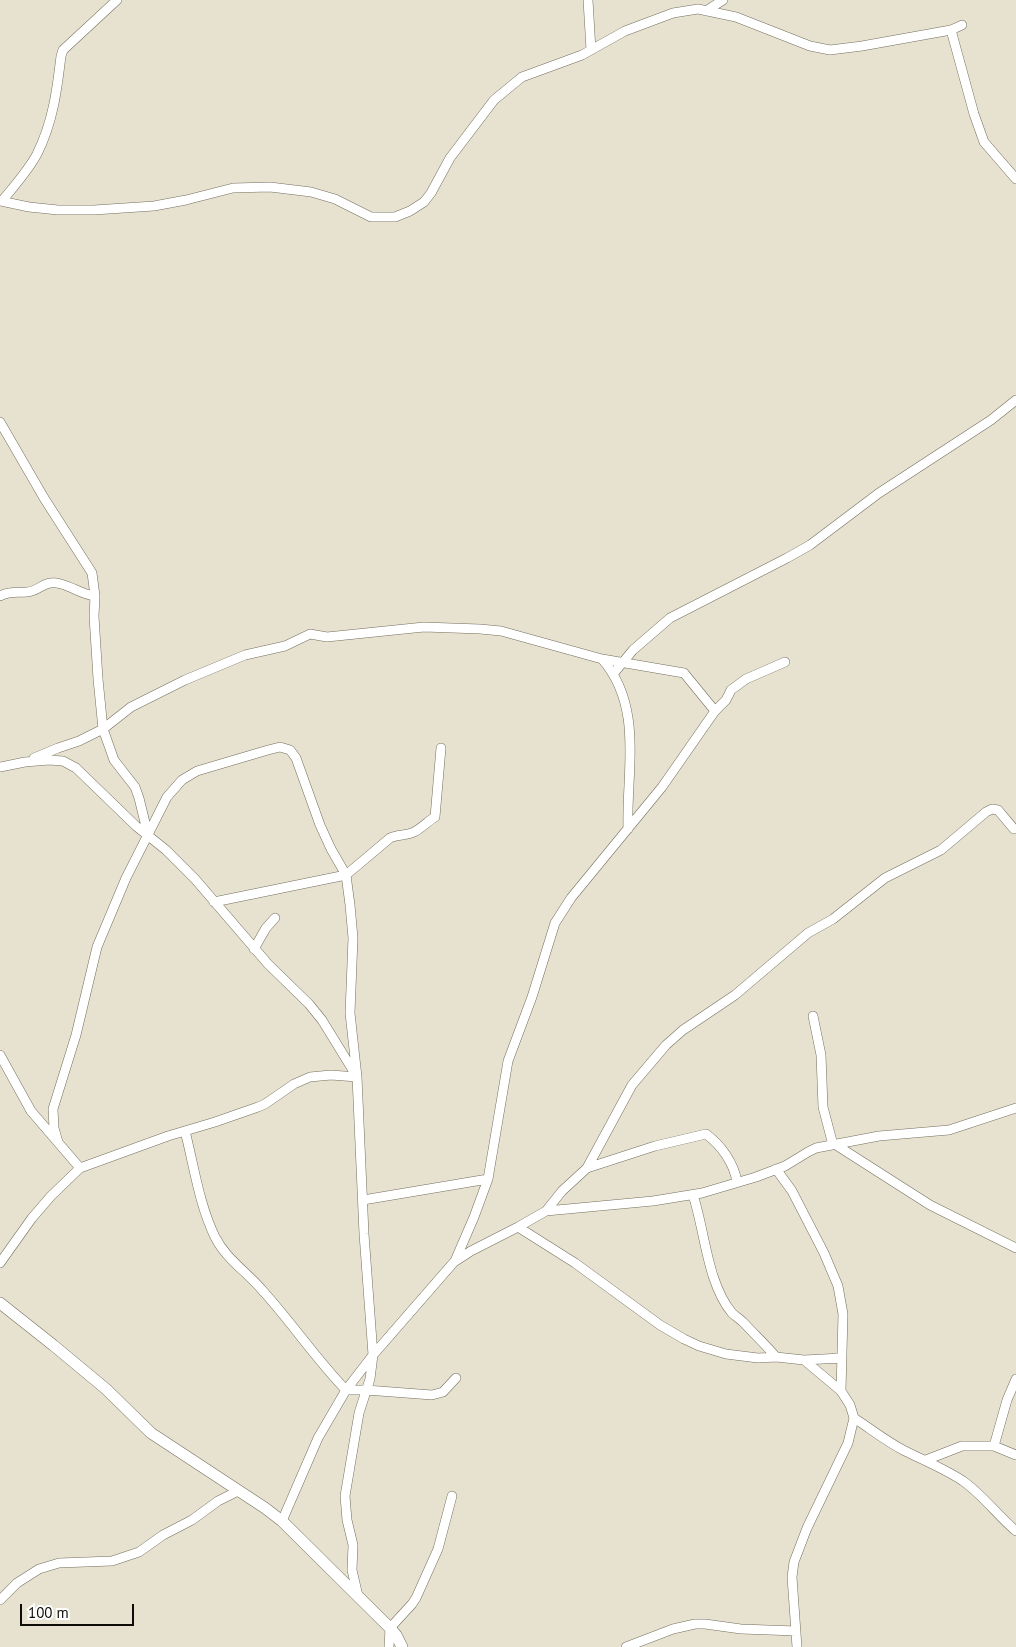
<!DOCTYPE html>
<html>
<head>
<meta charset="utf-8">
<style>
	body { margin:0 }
	#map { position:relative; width:1016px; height:1647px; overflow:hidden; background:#e7e1cf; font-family:"PT Sans",sans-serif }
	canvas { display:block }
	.scale { position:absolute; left:20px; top:1604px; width:114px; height:22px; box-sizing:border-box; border:2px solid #0e0c07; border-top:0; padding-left:6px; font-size:15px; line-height:18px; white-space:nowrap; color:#0e0c07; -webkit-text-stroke:4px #fff; paint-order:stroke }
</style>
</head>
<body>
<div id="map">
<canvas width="1016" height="1647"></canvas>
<div class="scale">100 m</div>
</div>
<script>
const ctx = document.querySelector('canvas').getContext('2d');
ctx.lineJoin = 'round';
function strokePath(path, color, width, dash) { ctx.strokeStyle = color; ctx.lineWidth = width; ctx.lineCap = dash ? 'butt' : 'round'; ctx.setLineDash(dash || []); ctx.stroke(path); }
const minor = new Path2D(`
	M588,0L591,50
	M706,11L723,0
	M951,30L974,114L984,142L1016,179
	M0,201L29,207L58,210H94L154,206L186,200L233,188L270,187L311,192L335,199L371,217H395L410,211L424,202L431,193L450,158L494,100L522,77L582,55L625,31L673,13L698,9L736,17L810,46L830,50L862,46L951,30L962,25
	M2,201C14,186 28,171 37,154C53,122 57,90 61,56L63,50L117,0
	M0,422L44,498L92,573L95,596L94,616L98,679L103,729L79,741L58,748L34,758
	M0,596C10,591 17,593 27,592C41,591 43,579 61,584C73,587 83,595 95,596
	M602,659C644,707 626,772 628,829
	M614,673L633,650L670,618L787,558L810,545L879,493L991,420L1016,400
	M0,767L25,762L49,760L63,761L76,768L136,826L166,850L195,879L268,964L309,1004L322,1020L354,1072
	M148,835L139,798L135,787L114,760L103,729L131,707L185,680L245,655L285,646L310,634L327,637L424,627L480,629L501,631L602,659L684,673L715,711
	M214,902L346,875L390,838C399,834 406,836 414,832C422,828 428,821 435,817L441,748
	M254,949L266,928L275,918
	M813,1016L821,1055L823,1107L833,1145
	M0,1055L31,1111L80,1168
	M185,1131C194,1166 199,1204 215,1237C226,1259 247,1272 263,1291C292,1323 316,1359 346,1390H366L432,1395L443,1392L456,1378
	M58,1142L54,1128L53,1109L76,1035L97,947L126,878L167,797L182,780L197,771L268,750L280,747L290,750L296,758L320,825L331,849L346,875L350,905L353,938L350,1013L357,1077L364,1234L373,1355L370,1379L359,1413L345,1496L347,1520L353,1545L352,1570L358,1596
	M836,1145L930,1205L1016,1248
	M587,1168L655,1146L706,1134C721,1145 734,1163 737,1182
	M776,1169L792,1191L824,1253L838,1286L843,1314L841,1391L850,1405L854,1418L848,1443L807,1528L794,1562L792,1577L797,1647
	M693,1195C705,1231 707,1283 732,1313C735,1316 740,1319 744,1323C754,1334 766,1345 776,1357
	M363,1200L488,1179
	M546,1211L653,1201L702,1193L756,1177L785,1166L808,1152L816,1148L879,1136L949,1130L1016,1108
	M518,1227L575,1263L660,1325L684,1339L699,1346L726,1354L758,1358L776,1357L804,1360L841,1391
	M455,1261L474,1217L488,1179L508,1061L532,997L555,923L571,898L662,787L715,711L726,700L731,690L746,679L785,662
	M0,1263L32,1218L51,1196L80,1168L168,1136L215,1122L258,1107L265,1104L294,1084L310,1077L331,1075L357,1077
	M804,1360L842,1358
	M854,1418C871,1429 887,1442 905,1451C925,1461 945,1469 963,1481C983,1495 997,1515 1016,1531
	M994,1446L1016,1455
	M926,1460L962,1446H994L1007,1400L1016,1379
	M282,1521L318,1438L346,1390L373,1355L454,1262L471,1251L518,1227L546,1211L562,1191L587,1168L632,1085L666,1045L683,1030L735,995L808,933L833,919L885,878L941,850L986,812L992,809L998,810L1014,829H1016
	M0,1600L17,1583L39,1569L59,1563L112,1561L139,1552L163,1535L192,1520L218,1501L238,1491
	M389,1647L390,1628L412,1604L416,1598L438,1549L452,1496
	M626,1647L673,1629L695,1624H705L741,1629L796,1631`);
const tertiary = new Path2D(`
	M0,1303L53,1345L106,1389L151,1433L265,1508L282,1521L390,1628L396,1635L402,1647`);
strokePath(minor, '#736e5e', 10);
strokePath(tertiary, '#736e5e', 12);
strokePath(minor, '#fff', 9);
strokePath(tertiary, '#fff', 11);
</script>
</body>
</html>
